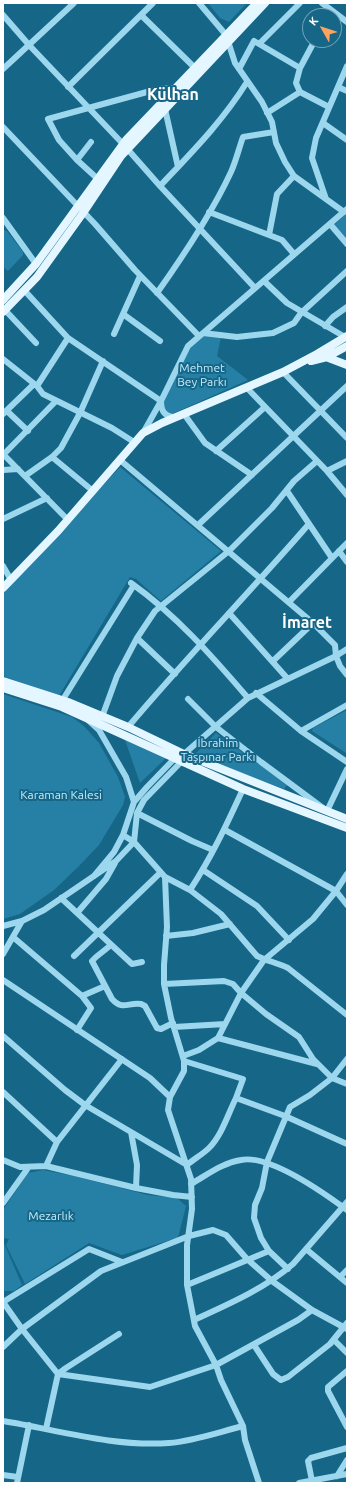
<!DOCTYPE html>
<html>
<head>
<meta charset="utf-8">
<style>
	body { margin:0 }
	#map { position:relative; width:350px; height:1486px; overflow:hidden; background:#166688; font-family:Ubuntu,sans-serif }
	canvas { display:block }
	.frame { position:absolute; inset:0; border:4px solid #fff; pointer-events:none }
	.north { position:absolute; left:302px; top:8px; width:40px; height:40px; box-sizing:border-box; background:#166688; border:1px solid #73a3b8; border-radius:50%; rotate:309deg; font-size:11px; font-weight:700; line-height:16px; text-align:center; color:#fff }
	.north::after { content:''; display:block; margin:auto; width:14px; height:18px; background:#ffa35a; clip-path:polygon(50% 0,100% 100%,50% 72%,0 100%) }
</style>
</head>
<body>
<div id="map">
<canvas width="350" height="1486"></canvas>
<div class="frame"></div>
<div class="north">K</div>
</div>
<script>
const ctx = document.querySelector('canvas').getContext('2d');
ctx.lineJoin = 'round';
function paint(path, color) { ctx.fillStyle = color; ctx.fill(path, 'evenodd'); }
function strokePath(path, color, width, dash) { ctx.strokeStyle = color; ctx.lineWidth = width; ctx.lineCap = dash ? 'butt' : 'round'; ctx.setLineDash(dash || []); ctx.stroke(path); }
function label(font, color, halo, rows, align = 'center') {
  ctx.font = font + ' Ubuntu,sans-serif'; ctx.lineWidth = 4; ctx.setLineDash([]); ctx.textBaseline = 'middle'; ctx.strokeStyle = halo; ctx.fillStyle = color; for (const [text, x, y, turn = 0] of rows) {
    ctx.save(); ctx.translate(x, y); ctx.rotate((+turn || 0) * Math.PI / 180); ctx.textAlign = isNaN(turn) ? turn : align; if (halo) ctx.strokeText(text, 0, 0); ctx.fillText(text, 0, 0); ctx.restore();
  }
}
const green = new Path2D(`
	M208,3H247L229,22L220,18Z
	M347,213V240L334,225Z
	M3,230L7,231L23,252V255L8,271L3,267Z
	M203,335L221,337L217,356L248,380L174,413C167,414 165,410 162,404L189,347Z
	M120,467L221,551L161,601L136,579L130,577L59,696L5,677L3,672V593Z
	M3,694L72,717L84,726L99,743L118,777L125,797L123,805L99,845L78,867L54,890L20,914L3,919Z
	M347,710V752L346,753L312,731L313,728Z
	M216,733L287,785L284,789L194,755Z
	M125,740L166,758L140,783Z
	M43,1170L74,1176L148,1195L177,1198L186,1206L179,1234L177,1238L122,1255L89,1243L25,1284L6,1245L9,1239L3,1238V1208L5,1207L28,1173Z
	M3,1241L22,1285L14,1291H3Z`);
const minor = new Path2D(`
	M199,3L226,35L235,63L262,102L272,122L276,143L285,162L294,176L344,212
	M322,3L347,22
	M3,15L29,45L123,144L160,186L255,288
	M141,15L194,67
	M259,44L300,3
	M3,69L74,3
	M239,69L254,41L300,68
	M68,87L153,3
	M338,87L347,91
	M300,92L296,83L300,68L315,40
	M165,109L178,167
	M267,113L300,92L329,107
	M323,123L347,140
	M3,127L95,224L135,270L199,336
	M77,160L91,142
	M100,181L77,160L59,140L48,119L158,89L175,88
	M160,186C192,152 222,122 247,82
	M326,199L312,158L316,138L347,66
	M209,212L282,240L294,254
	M3,218L36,264
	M330,224L347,244
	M269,235L277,194L294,176
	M264,281L287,303L345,337
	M24,290L68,338L161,401C161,410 164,417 175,417
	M157,293C184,255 211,215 231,172C236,161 239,148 243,137L274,132
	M5,310L36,343
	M123,314L160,341
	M325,326L333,317L347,307
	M203,333L237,337L273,333L294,323L301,313L347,271
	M114,334L140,276
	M3,359L37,386L43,394L112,428L134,442
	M283,372L347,438
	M37,386L68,338
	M247,388L327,471L347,495
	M7,411L28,431
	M3,414L34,384
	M184,414L205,443L252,475
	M143,433L161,401L188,346L347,209
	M216,451L265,407
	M3,454L68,520
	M4,454L56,401
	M52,457L93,491
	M120,460L313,623L335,645L336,656L340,666L347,675
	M3,470L18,469
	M327,471L347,461
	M25,476L52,457L61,448L80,413L103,361
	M287,491L332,558
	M3,519L47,498
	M198,525L347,386
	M339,551L347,562
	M3,566L11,580
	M131,583C176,615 212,656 248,698
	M289,602L347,543
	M229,613L287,678
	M137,638L175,674
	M273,661L313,623
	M256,693L301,731L347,762
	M188,699L216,727L261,762L327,811L347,769
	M62,701L134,585
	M102,717L117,676L137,638L155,611L229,551L272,508L294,481L317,461
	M88,720L99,730L126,777L134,802
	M128,727C186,658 249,593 308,525
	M301,731L347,705
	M137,813L192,841L213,850
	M225,830L336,891L347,905
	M123,835L134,842L165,877L167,927L164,965V984L171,1018L184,1061V1071L170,1097L168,1110L191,1179L192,1209L187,1245V1285L195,1326L216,1365L221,1380L243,1426L245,1440L259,1483
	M203,870L257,906L289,940
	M94,876L114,852L123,835L134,802L147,787L175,758L184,754L248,698L336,656L347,649
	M165,877L190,890L221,914L257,956C267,961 278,963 288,968L347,1015
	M190,890C211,858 227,824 243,789
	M61,898L132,964L142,962
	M77,913L106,879L115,863
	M3,926L22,921L44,910L116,861L134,842L137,813L144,800L181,762L183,758
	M166,936L193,933L230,924
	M13,937L82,996L105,986
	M111,945L96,957L92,961L112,999C123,1011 128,1002 141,1004L145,1006L157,1028L161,1029L173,1023
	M3,954L22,921
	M74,956L160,873
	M3,980L150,1078L170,1097
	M164,984L224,981L233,984L241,993L266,1014L299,1037L313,1059L332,1078L347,1084
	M174,1027L225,1024
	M77,1030L91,1008L82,996
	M3,1036L65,1090L85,1105L131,1132L137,1165L136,1188
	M218,1038L317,1064
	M183,1056L199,1050L218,1038L241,993L264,960L313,919L336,891L347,874
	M184,1061L243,1079L236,1098L285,1116L347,1144
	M3,1092L57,1142
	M131,1132L187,1165C194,1159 203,1154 209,1148C222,1135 228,1114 236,1098
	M3,1160L20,1167L46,1166L136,1188L173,1195L192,1197
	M46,1166L57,1142L122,1059
	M191,1184C207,1175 222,1163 241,1160C270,1154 324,1193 347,1210
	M3,1203L28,1168
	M306,1249L347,1283
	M288,1269L269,1251L261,1238L254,1218L255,1205L262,1188L267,1162L290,1107L310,1095L332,1078L347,1059
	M340,1277L347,1270
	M187,1285L269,1251
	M3,1302L22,1329L58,1374L46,1429
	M3,1302L89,1249L122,1262
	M194,1320C229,1304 264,1289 293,1264L347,1202
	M334,1340L347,1353
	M254,1345L273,1374L281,1380L288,1377L330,1344L347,1323
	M3,1347L22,1329L101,1271L189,1236L213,1230L226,1235L247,1259L272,1281L312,1310L347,1329
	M347,1371L328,1387V1391L347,1427
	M58,1374L150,1387L216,1365L298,1320L312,1310
	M58,1374L66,1368L119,1334
	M3,1421C58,1430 113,1447 169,1443C194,1441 219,1432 243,1426
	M3,1475L18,1477
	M337,1476L347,1460
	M312,1481L308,1461L311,1458L347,1448
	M17,1483L29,1425
	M299,1483L347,1474`);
const major = new Path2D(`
	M3,300L36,264L126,140L257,3
	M3,312L37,277L83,213L121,156L265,3
	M326,357L347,365
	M311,361L327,357L347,346
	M3,588L58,531L143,433L162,423L283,372L317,354L347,336
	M3,681L68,702L128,727L184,754L347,819
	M3,688L62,707L243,789L347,828`);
const parkNames = [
	["Mehmet",202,368],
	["Bey Parkı",202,382],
	["İbrahim",218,743],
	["Taşpınar Parkı",218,757],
	["Karaman Kalesi",61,795],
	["Mezarlık",51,1216]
];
const districtNames = [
	["Külhan",173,95],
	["İmaret",307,623]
];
paint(green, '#2680a5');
strokePath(minor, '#9dd7ee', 6);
strokePath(major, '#e4f6ff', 8);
label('12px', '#c3ebfa', '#166688', parkNames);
label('bold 16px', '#fff', '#166688', districtNames);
</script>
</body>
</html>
